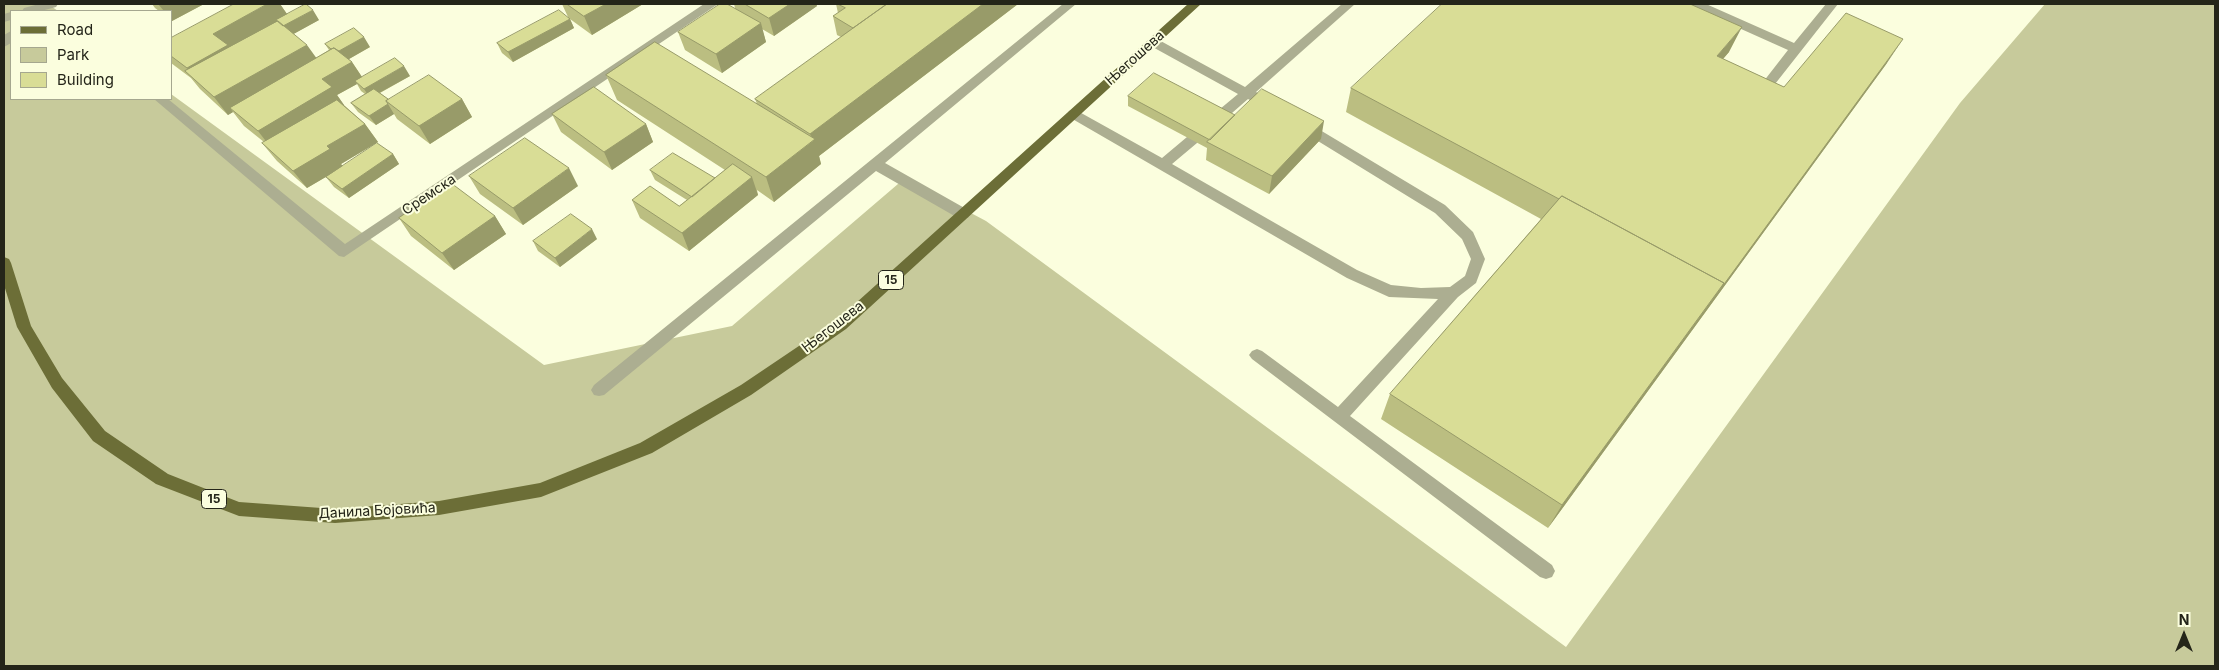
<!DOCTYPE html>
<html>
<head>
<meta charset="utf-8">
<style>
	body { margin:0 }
	#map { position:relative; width:2219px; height:670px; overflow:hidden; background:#fbfede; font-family:Inter,sans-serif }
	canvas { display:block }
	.frame { position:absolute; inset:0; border:5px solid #242519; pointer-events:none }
	.legend { position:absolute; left:10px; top:10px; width:162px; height:90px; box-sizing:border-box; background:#fbfede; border:1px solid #a5a78f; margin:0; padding:6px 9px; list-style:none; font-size:15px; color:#242519 }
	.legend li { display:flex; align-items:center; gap:10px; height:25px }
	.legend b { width:25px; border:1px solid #a5a78f }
	.north { position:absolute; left:2159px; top:610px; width:50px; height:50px; -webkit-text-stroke:4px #fbfede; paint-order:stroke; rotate:0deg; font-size:14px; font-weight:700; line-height:20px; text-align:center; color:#242519 }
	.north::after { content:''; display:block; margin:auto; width:18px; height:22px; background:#242519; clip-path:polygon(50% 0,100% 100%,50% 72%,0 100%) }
</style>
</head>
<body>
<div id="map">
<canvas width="2219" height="670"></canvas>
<div class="frame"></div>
<ul class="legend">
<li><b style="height:6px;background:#6c6e37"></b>Road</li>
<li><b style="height:14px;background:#c7ca9b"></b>Park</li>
<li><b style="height:14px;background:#d9dd96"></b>Building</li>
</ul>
<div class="north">N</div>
</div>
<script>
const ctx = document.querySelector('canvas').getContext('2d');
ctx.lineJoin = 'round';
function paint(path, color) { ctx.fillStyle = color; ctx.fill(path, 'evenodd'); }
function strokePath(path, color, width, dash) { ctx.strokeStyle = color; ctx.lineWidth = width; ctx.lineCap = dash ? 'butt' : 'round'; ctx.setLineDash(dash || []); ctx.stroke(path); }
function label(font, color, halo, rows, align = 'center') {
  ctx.font = font + ' Inter,sans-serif'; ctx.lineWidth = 4; ctx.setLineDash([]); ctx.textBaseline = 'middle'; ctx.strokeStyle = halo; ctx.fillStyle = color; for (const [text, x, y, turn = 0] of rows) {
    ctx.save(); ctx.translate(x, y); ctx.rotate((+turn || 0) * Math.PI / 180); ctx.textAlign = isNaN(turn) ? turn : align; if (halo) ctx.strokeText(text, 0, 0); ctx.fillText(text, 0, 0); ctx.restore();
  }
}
const green = new Path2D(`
	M4,4H48L58,11H11V99H171V94L544,365L732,326L905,178L986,221L1566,647L1960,103L2045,4H2215V666H4Z`);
const minor = new Path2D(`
	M39,4H58L56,7L41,11H22L24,8Z
	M704,4H718L344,257L339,256L154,99H168L345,244Z
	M1063,4H1076L885,163L968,210L970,214L968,218H958L876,171L604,395L599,396L594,395L591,390L594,385Z
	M1342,4H1355L1256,92L1277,104L1278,107L1277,110L1272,112L1248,99L1224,120H1214L1212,117L1214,114L1238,94L1149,45L1147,42L1153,38L1157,39L1245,87Z
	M1690,4H1706L1794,43L1826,4H1838L1764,98L1759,99L1753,95L1788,50L1692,7Z
	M11,12V20L4,22V14Z
	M11,31V43L4,47V35Z
	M1074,109L1162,158L1187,137H1197L1199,140L1197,143L1172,164L1357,270L1391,285L1421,288L1450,287L1465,276L1471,259L1462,239L1435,213L1300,130L1298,127L1300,124H1310L1445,205L1473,232L1485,259L1476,283L1458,297L1350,416L1552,565L1555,571L1552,577L1546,579L1540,577L1252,359L1249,355L1252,351L1257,349L1262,351L1338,407L1438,299L1389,297L1347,278L1069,117L1067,114L1069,111Z`);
const major = new Path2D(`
	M1188,4H1201L846,329L751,395L652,453L541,497L439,515L335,523L239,516L156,484L93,441L52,388L17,327L4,285V257L9,259L11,263L31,326L62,378L105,431L168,474L239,502L335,509L439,501L540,483L640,443L741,385L836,321Z`);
const wall = new Path2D(`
	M152,4H204L172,21L171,11H159L155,8Z
	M280,4L287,14L319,20L293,34L316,58L329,50L325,44L370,47L349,59L352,62L362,77L410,76L380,93L388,99H462L472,117L430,144L397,119L394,114L376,125L358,112L351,103L365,94L361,91L357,84L337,95L344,105L365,124L378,142L341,164L343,166L393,154L399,164L349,198L334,187L326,177L334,172L307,188L277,161L262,143L264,142L244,126L233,112L228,115L200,89L191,78L171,63V38Z
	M562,4H643L592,35L570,19L574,28L513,62L502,53L497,43L568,17Z
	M734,4H816L817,6L774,36L762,29L766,42L722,73L685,50L678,32L735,8Z
	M836,4H1018L819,156L821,164L774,202L757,190L758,195L689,251L640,218L632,200L679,206L687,200L655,180L650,170L715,178L725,170L617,100L606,75L757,104L755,99L841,37L837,35L833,16L838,13Z
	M1729,52L1723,59L1784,87L1887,63L1548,528L1381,419L1390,394L1541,219L1346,112L1351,88Z
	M1128,96L1235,115L1321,139L1269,194L1206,160L1207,148L1128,106Z
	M552,114L646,124L653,142L612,170L561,132Z
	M469,176L578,186L523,225L480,194Z
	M495,216L506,234L454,270L411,236L399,218Z
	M597,239L560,267L538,251L533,241Z`);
const shadedWall = new Path2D(`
	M158,4H204L172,21L171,11H164Z
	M267,4H280L289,17L276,20L279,23L199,83L187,68L213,34Z
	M606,4H643L592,35L584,16Z
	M790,4H816L817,6L774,36L769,18Z
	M983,4H1018L819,156L821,164L774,202L766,177L813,141L810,134Z
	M313,10L319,20L290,36L283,26Z
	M570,19L574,28L513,62L508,52Z
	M761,23L766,42L722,73L716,54Z
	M1742,27L1729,52L1704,81L1717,56Z
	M364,37L370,47L342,63L335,53Z
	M1903,39L1887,63L1548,528L1562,505Z
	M307,45L320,63L230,108L233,112L228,115L214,97Z
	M352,62L364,80L355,81L357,84L337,95L344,105L272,149L258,131L322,79Z
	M404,66L410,76L370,98L364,89Z
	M462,99L472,117L430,144L419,126Z
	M388,104L394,114L376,125L369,116Z
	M1324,121L1321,139L1269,194L1272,176Z
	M365,124L378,142L341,164L343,167L307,188L293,171L327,146Z
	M646,124L653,142L612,170L604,152Z
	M393,154L399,164L349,198L342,189Z
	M569,168L578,186L523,225L513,208Z
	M752,177L758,195L689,251L682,233Z
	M495,216L506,234L454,270L442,253Z
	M592,229L597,239L560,267L555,258Z`);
const building = new Path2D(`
	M234,4H267L213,34L228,45L187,68L171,56V38Z
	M306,4L313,10L283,26L276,20Z
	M567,4H606L584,16Z
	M720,4H727L761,23L716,54L678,32Z
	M745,4H790L769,18Z
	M838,4H887L853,28L833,16L845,8Z
	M887,4H983L810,134L755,99Z
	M1442,4H1690L1742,27L1717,56L1784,87L1846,13L1903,39L1722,287L1724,283L1562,196L1559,199L1351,88Z
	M559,10L570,19L508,52L497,43Z
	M278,21L307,45L214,97L185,71Z
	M354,28L364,37L339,51L334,48L331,49L325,44Z
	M655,42L815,139L766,177L606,75Z
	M334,48L352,62L322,79L332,87L258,131L230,108Z
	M395,58L404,66L364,89L355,81Z
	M1154,73L1235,115L1210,140L1128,96Z
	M429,75L462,99L419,126L386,101Z
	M594,87L646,124L604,152L552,114Z
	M374,89L388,99L386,101L388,104L369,116L351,103Z
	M1262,89L1324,121L1272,176L1207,142Z
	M337,100L365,124L327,146L330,149L293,171L262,143Z
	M525,138L569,168L513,208L469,176Z
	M377,143L393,154L342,189L326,177Z
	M673,153L715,178L692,197L650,170Z
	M733,164L752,177L682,233L632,200L650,186L679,206Z
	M451,183L495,216L442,253L399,218Z
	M1562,196L1724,283L1562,505L1390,394Z
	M571,214L592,229L555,258L533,241Z`);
const shields = [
	[891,280,25],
	[214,499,25]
];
const shieldNames = [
	["15",891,280],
	["15",214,499]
];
const streetNames = [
	["Његошева",1135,58,-42],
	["Сремска",429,195,-34],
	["Његошева",833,327,-38],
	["Данила Бојовића",377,511,-3]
];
paint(green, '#c7ca9b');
paint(minor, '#acae91');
paint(major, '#6c6e37');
paint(wall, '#bbbe81');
paint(shadedWall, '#989b69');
paint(building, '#d9dd96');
strokePath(building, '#989b69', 1);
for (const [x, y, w] of shields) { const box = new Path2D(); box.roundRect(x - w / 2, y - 9.5, w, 19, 4); ctx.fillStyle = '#fbfede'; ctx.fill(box); strokePath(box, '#242519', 1); }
label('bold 12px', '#242519', null, shieldNames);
label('14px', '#242519', '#fbfede', streetNames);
</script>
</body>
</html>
